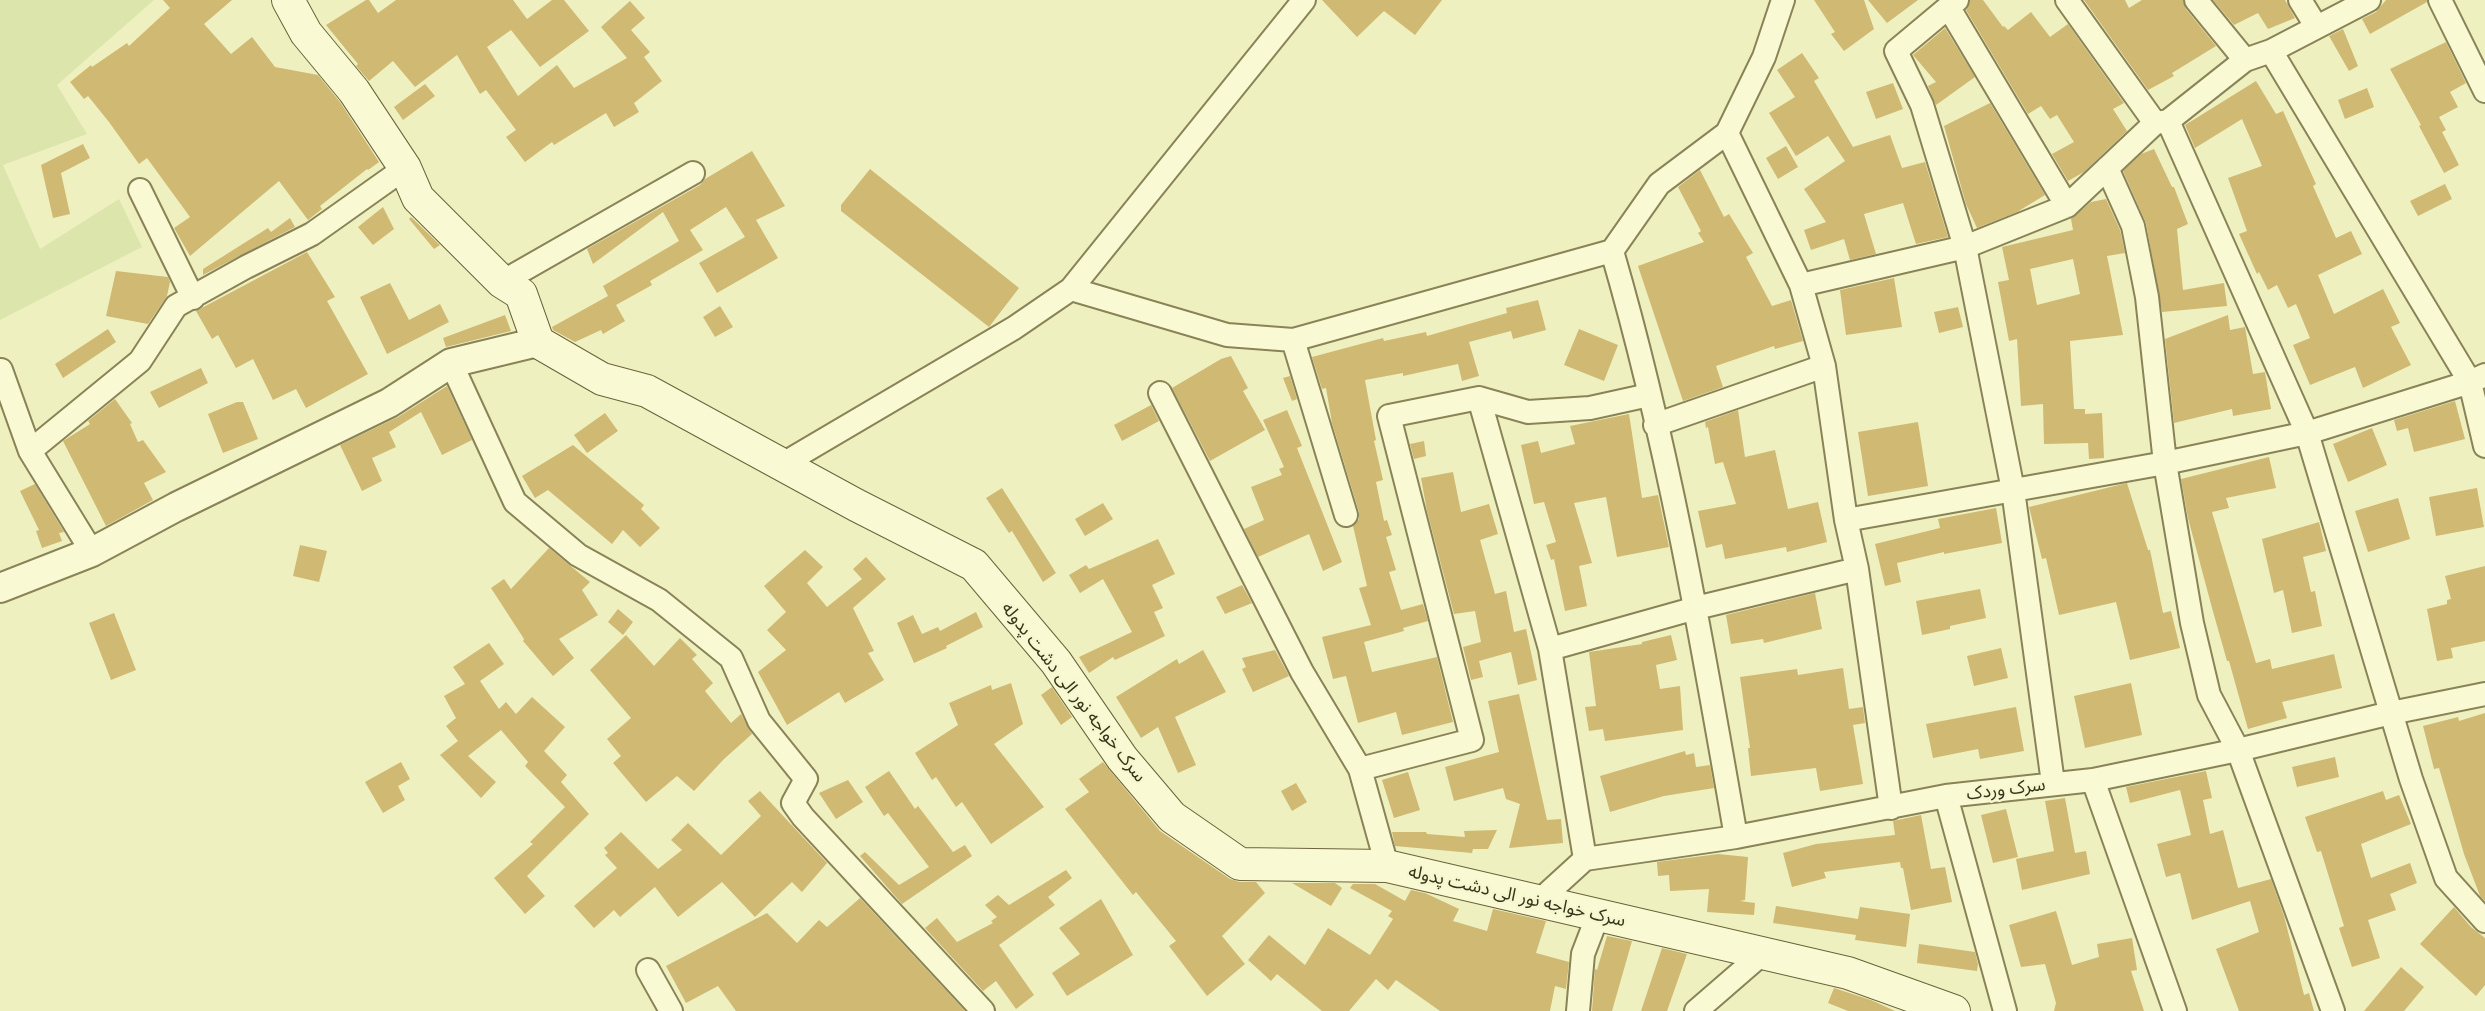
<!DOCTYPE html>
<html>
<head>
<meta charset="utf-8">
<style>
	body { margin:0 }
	canvas { display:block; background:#eef0bf }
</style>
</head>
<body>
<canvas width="2485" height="1011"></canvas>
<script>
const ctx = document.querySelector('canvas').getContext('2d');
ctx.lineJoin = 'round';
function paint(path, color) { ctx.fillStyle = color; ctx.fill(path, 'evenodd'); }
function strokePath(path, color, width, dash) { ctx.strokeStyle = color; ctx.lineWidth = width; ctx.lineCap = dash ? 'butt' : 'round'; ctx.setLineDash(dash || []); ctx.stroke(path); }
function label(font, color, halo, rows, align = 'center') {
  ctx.font = font + ' "Playfair Display","Noto Sans Arabic",serif'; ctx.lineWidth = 4.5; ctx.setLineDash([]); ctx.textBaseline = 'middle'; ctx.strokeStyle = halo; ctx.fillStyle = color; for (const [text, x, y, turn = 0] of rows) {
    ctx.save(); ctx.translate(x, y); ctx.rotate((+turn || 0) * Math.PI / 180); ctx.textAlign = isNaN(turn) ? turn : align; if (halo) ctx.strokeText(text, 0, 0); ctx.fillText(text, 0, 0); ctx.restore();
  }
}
const farmland = new Path2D(`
	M0,0H154L57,85L87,134L3,165L40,249L119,199L142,247L0,320Z`);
const building = new Path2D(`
	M163,0H232L204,24L231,54L252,37L275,67L318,75L340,102L379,162L368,170L367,169L320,206L322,209L308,220L279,181L190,256L174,228L190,217L147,158L139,164L109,122L88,96L84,99L70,82L91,65L92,67L127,43L129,46L170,8Z
	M366,0H369L378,13L396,0H513L527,19L552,0H564L589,31L540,67L511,30L487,47L518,96L557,65L574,88L627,58L601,27L630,1L645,18L631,30L650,52L644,57L662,81L634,103L639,112L614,127L606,113L554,145L552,142L525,162L506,137L516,130L486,90L480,94L457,55L415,87L393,61L369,81L356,66L358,64L326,25Z
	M1322,0H1442L1415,35L1384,11L1357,37Z
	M1814,0H1864L1874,29L1844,51L1831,34L1835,32Z
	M1868,0H1918L1887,23Z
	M1970,0H1983L2003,27L2004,26L2008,30L2031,12L2050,37L2068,24L2124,103L2113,109L2127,131L2084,172L2068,181L2052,154L2074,142L2057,115L2050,119L2041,106L2028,114L1966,10Z
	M2084,0H2125L2129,8L2142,0H2183L2186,9L2216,46L2172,73L2174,76L2148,90Z
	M2213,0H2285L2295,18L2268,29L2258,13L2234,25Z
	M2386,0H2427V2L2370,34L2362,19L2376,12Z
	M1945,28L1975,77L1936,105L1928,86L1936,82L1913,55Z
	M2343,29L2358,66L2349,71L2329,36Z
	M2446,42L2466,83L2450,92L2458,107L2439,117L2446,130L2442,132L2459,165L2444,173L2419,126L2421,125L2390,69Z
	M1802,53L1819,78L1814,81L1853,147L1890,135L1902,168L1925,162L1948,237L1916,244L1903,203L1864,214L1876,254L1850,260L1844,239L1811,250L1804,230L1826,222L1804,189L1845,161L1828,136L1796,156L1769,113L1795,97L1777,70Z
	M2256,81L2276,114L2283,111L2316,184L2313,186L2336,238L2351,231L2362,254L2318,275L2334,314L2383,289L2400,323L2391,327L2411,365L2363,388L2355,367L2310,385L2293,345L2310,338L2296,304L2288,308L2277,285L2268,290L2259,272L2257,274L2239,234L2247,231L2228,178L2262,166L2242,119L2195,148L2185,125Z
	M1893,83L1903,109L1876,119L1866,92Z
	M425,84L435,96L403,120L394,107Z
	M2367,88L2374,107L2345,119L2338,100Z
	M1990,103L2045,195L2017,212L1977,228L1966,204L1944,126Z
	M83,144L90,158L61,173L70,214L53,218L41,165Z
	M1786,146L1798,167L1778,179L1766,158Z
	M2154,149L2172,187H2174L2188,224L2177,229L2183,290L2224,283L2227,306L2162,312L2146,223L2123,171L2141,154Z
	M752,151L785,206L756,220L778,258L717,293L699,263L745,237L726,207L690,230L703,250L650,281L652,285L616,305L625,321L603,334L601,330L575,342L553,330L552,327L608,296L603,286L679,241L663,212L593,264L587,249L700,185L705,179Z
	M870,169L1019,288L989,327L841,211V205Z
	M1700,170L1724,217L1729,214L1753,253L1746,257L1772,306L1791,300L1803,341L1775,349L1774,346L1716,366L1723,387L1683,401L1638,266L1704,242L1698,233L1701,231L1678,187Z
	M2445,184L2452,199L2418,216L2410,201Z
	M2106,199L2120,230L2125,253L2107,256L2123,335L2070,341L2074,409H2085V414L2102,413L2104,458L2089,459L2088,443L2044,444L2043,404L2021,406L2017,339L2009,341L1998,282L2009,280L2002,247L2073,230L2071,219L2091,202ZM2073,259L2080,294L2037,305L2030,269Z
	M383,207L394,229L373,245L358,227Z
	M411,217L440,245L434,249L409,219Z
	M290,218L295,227L203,275V269L268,228L271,232Z
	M307,252L335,297L327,301L368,374L306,408L296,389L273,400L253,359L236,368L218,335L212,339L196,311Z
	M116,271L168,277L170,282L167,296L148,324L106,316Z
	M1894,278L1902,327L1846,335L1840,290Z
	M390,283L409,320L440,304L449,322L387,354L360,297Z
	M1538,300L1546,330L1513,339L1511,331L1469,342L1479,376L1462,381L1458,364L1403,376V373L1365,380L1376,440L1374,441L1383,480L1376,482L1384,521L1387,520L1392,535L1386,537L1396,570L1389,572L1401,610L1423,604L1428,621L1403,628L1404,631L1364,642L1372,672L1437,657L1453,722L1402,735L1396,712L1358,723L1346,676L1333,679L1322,637L1371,625L1359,588L1367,586L1353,526L1359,519V512L1332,423L1326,388L1322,389L1312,357L1383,338L1384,341L1426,332L1427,336L1507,313L1506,308Z
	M720,306L733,327L715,337L703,317Z
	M1958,307L1963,327L1939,333L1934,312Z
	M505,315L511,331L446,347L443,338Z
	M2228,315L2230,330L2245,327L2253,374L2265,372L2271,409L2233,416L2232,409L2174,423L2165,339Z
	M108,329L116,342L63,378L55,364Z
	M1579,329L1618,345L1604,381L1564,365Z
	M1231,356L1248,388L1243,391L1265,430L1210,461L1172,388L1221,359Z
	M201,368L208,383L159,408L150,392Z
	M1290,376L1297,399L1292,401L1283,378Z
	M447,386L472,440L442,455L421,412L389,432L396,447L372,458L382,481L362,491L340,445L398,417Z
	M115,399L132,423L130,424L138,442L143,440L166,472L144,483L153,500L106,526L63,441L90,424L88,421Z
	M2455,401L2465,439L2414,452L2408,428L2397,431L2394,420Z
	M237,402H243L258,439L223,453L208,414Z
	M1151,405L1159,421L1122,441L1114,425Z
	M1287,410L1302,446L1297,448L1342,562L1323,571L1309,534L1258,557L1244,529L1264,520L1251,487L1282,475L1279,469L1284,467L1263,420Z
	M1738,410L1745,457L1775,450L1788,509L1818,502L1827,542L1787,552L1786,547L1725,559L1722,544L1706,548L1698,511L1736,504L1723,462L1715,464L1708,427L1706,428L1705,422Z
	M605,413L618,431L587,453L574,435Z
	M1629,414L1642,498L1658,495L1669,547L1617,557L1606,497L1574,503L1592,563L1579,566L1587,606L1565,611L1554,559L1551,560L1546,545L1556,542L1544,502L1534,504L1521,445L1538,441L1541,453L1575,444L1570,426Z
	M1918,422L1928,486L1868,496L1858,432Z
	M2372,428L2387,465L2348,482L2333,444Z
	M1424,441L1426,456L1414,459L1410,444Z
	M573,445L644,505L641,509L660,528L640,547L623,530L612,544L548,490L535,498L522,476Z
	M2269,457L2276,488L2226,498L2229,508L2212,512L2256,663L2270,659L2272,669L2334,654L2342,688L2282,702L2287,718L2248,729L2229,661H2227L2212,608L2188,518L2181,479Z
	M1453,472L1461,512L1489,504L1498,534L1480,540L1495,594L1506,591L1514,632L1526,629L1537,680L1518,685L1511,652L1479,661L1483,677L1471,680L1463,647L1481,642L1475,611L1454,614L1427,511L1421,478Z
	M2127,483L2148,550H2150L2163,613L2171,611L2180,648L2130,660L2116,602L2059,615L2046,558L2042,559L2029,507Z
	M35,484L64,532L59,533L62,541L42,548L36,531L39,530L20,491Z
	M1002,488L1056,573L1043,582L1012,531L1009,533L986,498Z
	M2477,488L2484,527L2436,536L2429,497Z
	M2398,498L2410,539L2368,552L2355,511Z
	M1103,503L1113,519L1085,536L1075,519Z
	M1996,508L2002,543L1944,554V552L1897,563L1901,582L1885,586L1875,544L1940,528L1938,519Z
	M2319,522L2326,551L2303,557L2311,592L2315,591L2322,626L2292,633L2283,590L2274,593L2262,539Z
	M1158,539L1175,574L1152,585L1163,608L1154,612L1165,636L1115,660L1113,657L1089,673L1079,657L1132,632L1103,579L1080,593L1069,575L1086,565L1089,569Z
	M300,545L327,551L319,582L293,576Z
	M549,548L590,582L582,590L598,615L559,639L574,658L553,676L523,641L524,639L491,588L504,579L511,589Z
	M805,550L823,567L807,583L827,607L862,579L853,569L866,557L886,579L853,608L874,651L868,653L884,680L845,703L839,692L787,725L758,672L786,650L767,630L786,612L764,586Z
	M2485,566V641L2451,648L2453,658L2437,661L2427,609L2447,604V600L2451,599L2445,576Z
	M1242,585L1252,603L1225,614L1216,597Z
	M1980,589L1986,618L1950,626V629L1922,635L1916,601Z
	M1815,593L1822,629L1764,643L1763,639L1731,644L1726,615Z
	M618,609L633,622L623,635L608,622Z
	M976,612L983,627L946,646L947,648L914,663L897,623L913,615L922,634L938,627L940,631Z
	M114,613L136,670L111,680L89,623Z
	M626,635L654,666L680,638L697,655L692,659L713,683L705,691L731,723L741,714L752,734L724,759L694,791L677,776L646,802L613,763L621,756L607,739L631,718L590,670Z
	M1671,635L1677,660L1656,665L1660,689L1680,686L1683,730L1605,741L1603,729L1589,731L1585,707L1596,706L1589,652L1642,644V642Z
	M489,643L504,664L480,681L499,709L506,702L516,714L532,697L565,727L544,751L567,775L561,782L589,814L527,876L545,896L525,914L494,878L533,844L530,842L565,807L525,766L528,762L501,730L468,756L496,782L481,798L440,755L458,741L446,726L456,718L444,696L465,684L453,667Z
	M2001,648L2008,678L1974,686L1967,656Z
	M1203,650L1226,692L1175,717L1196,765L1178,773L1158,727L1141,738L1116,697L1177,659L1179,664Z
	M1275,650L1289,676L1253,692L1242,669L1246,667L1242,658Z
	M1843,668L1849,709L1863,707L1865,723L1853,725L1863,784L1820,791L1816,768L1751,776L1748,748H1750L1740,677L1797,669L1798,675Z
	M1011,683L1023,724L994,744L1044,807L991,844L962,802L956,807L936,777L932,780L915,753L958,725L949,703L991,685L992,690Z
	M2131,683L2142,735L2085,748L2074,696Z
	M1052,687L1072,717L1061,725L1041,695Z
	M1519,694L1547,820L1561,819L1563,843L1509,848L1520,804L1506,799L1503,788L1454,801L1445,767L1499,752L1488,701Z
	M2016,707L2024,751L1980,759L1978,749L1933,758L1926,724Z
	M2485,713V901L2480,896L2464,854L2439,768L2434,769L2423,726L2458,717L2459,721Z
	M1685,751L1686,755L1694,753L1696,767L1710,765L1714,788L1664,796L1610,812L1600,776Z
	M2335,757L2339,777L2297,787L2292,767Z
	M401,762L410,779L398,786L405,800L383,813L365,782Z
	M1103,762L1160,831L1230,879L1240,882H1256L1265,893L1222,936L1245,964L1207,996L1169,946L1176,941L1136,892L1133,895L1065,809L1089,792L1079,779Z
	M889,771L915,809L918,806L953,852L965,845L972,856L902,904L860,856L865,852L899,885L929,867L888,813L884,816L865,787Z
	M2206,771L2212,798L2203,800L2210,834L2223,830L2238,888L2271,879L2284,916L2304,995L2309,993L2314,1011H2239L2216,949L2259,932L2250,901L2192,920L2180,873L2166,877L2157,844L2191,835L2180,790L2130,803L2126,787Z
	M1408,772L1420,810L1394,818L1382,780Z
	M848,780L863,802L836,819L819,793Z
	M1296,783L1307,802L1292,811L1281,791Z
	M760,791L827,863L802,892L792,882L755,917L722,882L678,917L655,887L620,917L614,910L594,928L574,906L617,868L605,855L608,853L604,848L621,832L658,869L682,850L671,840L688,823L721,855L761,816L748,801Z
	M2383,791L2386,800L2399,795L2411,824L2361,844L2371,878L2410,863L2417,883L2390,894L2396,910L2368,920L2380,958L2352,967L2339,928L2344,926L2321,851L2317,852L2305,817Z
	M2065,798L2075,853L2086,851L2090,874L2022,890L2016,859L2054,851L2045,801Z
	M2006,809L2018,857L1993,863L1981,815Z
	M1921,815L1931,869L1945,867L1952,902L1911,910L1903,868H1901L1900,862L1824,872L1826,878L1792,887L1783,853L1816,844L1895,835L1893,821Z
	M1497,830L1488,849H1473L1472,853L1395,846L1392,832H1426L1427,834L1465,837L1464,831Z
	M1718,854L1748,857L1745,900L1740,901L1755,903L1754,915L1707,912L1709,889L1670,891L1669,875L1658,876L1657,862Z
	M1066,870L1072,878L1048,897L1055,905L999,945L1034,995L1016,1009L996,981L983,991L925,928L937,918L957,942L993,923L991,921L997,917L985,905L998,895L1009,905Z
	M1292,883H1335L1342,888L1331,906Z
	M1353,884H1375L1405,901L1411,890L1425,893L1459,909L1453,921L1487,931L1493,909L1546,921L1536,953L1569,962L1566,989L1555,986L1550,1011H1440L1396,980L1388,990L1376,979L1349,1011H1322L1277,974L1271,981L1248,960L1269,935L1305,965L1328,928L1370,955L1393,919L1388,916L1392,911L1350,888Z
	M860,898L965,1011H736L718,986L686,1003L666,966L767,913L797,943L819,920L827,927Z
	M1101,899L1133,955L1067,996L1052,973L1080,954L1059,928Z
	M1776,906L1858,919L1860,907L1910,914L1906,947L1855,940L1856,935L1773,923Z
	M2454,907L2471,927L2485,938V985L2476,996L2420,944Z
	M2056,911L2072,965L2099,957L2097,944L2132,938L2137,970L2131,971L2144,1011H2054L2056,1003L2045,964L2021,967L2009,925Z
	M1607,936L1632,941L1612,1011H1592L1595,969L1597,970Z
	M1919,944L1975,952L1978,964L1977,971L1917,963Z
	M1662,948L1687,954L1667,1011H1641Z
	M2401,967L2424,987L2404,1011H2364Z
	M1834,988L1871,1000L1895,1011H1848L1828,1003Z`);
const minor = new Path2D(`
	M1957,0L1896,51L1922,105L1965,247L2013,490L2053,783
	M2067,0L2155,123
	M2196,0L2245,60
	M2300,0L2316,26
	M2440,0L2485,91
	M1949,8L2067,206
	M2271,51L2470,382L2485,446
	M2168,121L2307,433L2411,779L2446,878L2485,921
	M1727,133L1801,285L1824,366L1846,520L1857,569L1891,808
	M2107,168L2133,226L2147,297L2165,463L2192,623L2209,695L2238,750L2333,1011
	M140,190L193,298
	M1612,251C1668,443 1702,641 1736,837
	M502,282L693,173
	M1801,285L1965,247L2067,206L2155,123L2168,121L2245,60L2271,51L2369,0
	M1071,289L1304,0
	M1293,340L1346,515
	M451,363L515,502L578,555L659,600L731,658L759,721L806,779L793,803L803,817L983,1011
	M1,370L30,451L92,552
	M1160,393L1302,672L1360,769L1387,866
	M1479,398L1550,649L1585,859
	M1655,425L1824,366
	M30,451L140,361L176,306L246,267L312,234L405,168
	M783,464L1014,328L1071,289L1227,335L1293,340L1612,251L1659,184L1727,133L1764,57L1783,0
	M1846,520L2165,463L2307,433L2470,382L2485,375
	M1550,649L1696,608L1857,569
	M1360,769L1472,740L1389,416L1479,398L1528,412L1590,408L1649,395
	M2093,780L2175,1011
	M1946,796L2005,1011
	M1539,901L1585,859L1736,837L1946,796L2093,780L2238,750L2391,713L2485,694
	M648,970L671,1011
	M1578,1011L1583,954L1598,915
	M1696,1011L1763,953`);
const tertiary = new Path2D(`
	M0,588L92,552L176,507L389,403L451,363L538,342`);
const secondary = new Path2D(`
	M288,0L306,33L354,91L405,168L418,198L502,282L521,294L538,342L602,379L647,391L856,505L974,565L1056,662L1122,758L1172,817L1240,864L1387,866L1848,973L1954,1011`);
const streetNames = [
	["سرک خواجه نور الی دشت پدوله",1074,692,52],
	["سرک وردک",2006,789,-7],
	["سرک خواجه نور الی دشت پدوله",1517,896,13]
];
paint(farmland, '#dce6ac');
paint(building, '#d0b973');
strokePath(minor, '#8a8357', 26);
strokePath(tertiary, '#8a8357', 32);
strokePath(secondary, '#6b633a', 34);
strokePath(minor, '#f9fad3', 22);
strokePath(tertiary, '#f9fad3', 28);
strokePath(secondary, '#f9fad3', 32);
label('18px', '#38331c', '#f5f7cf', streetNames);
</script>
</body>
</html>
